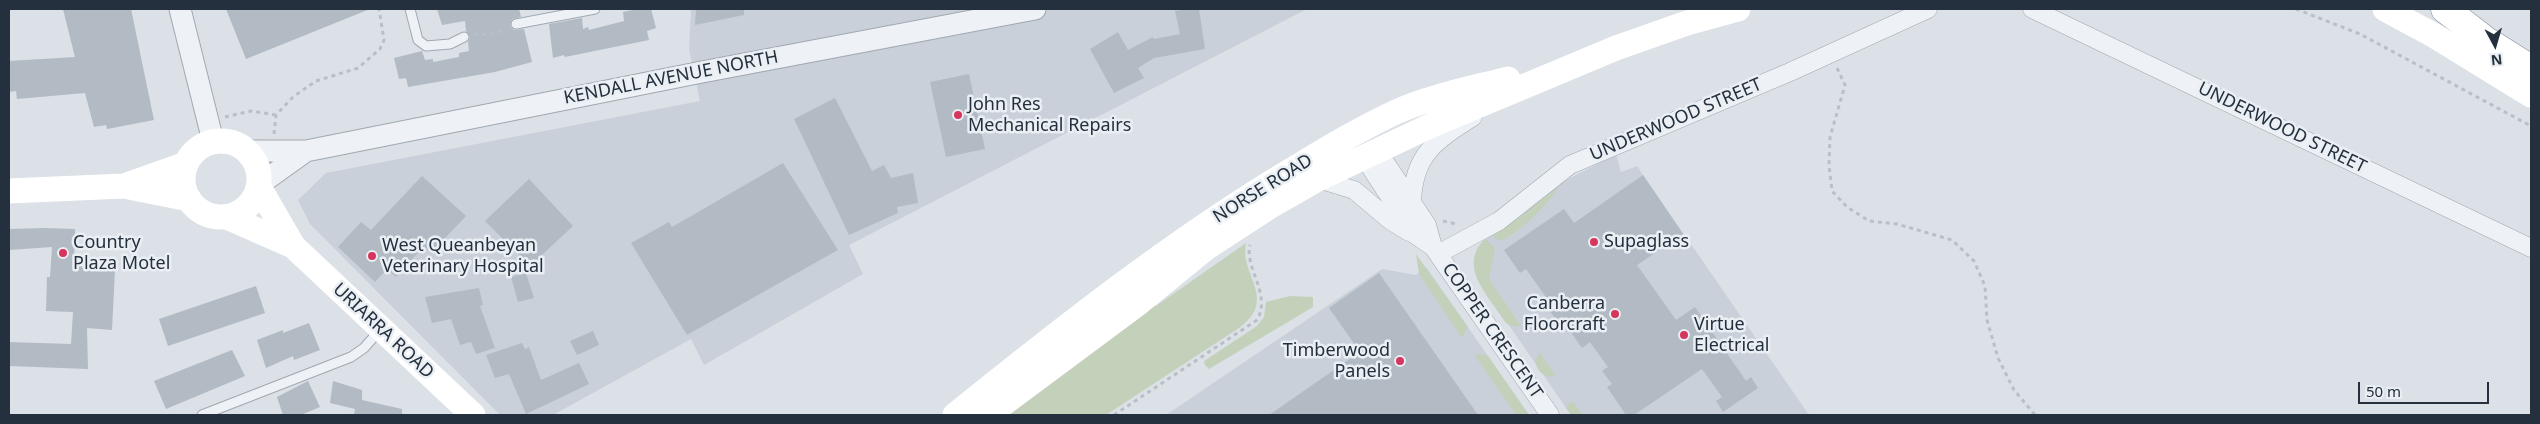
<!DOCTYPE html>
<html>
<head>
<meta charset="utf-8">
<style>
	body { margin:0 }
	#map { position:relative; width:2540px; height:424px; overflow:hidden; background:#dbe1e7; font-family:"Noto Sans",sans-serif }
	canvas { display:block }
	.frame { position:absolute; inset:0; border:10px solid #24303d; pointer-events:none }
	.north { position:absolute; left:2470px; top:20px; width:50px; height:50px; -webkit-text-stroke:4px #eaeff4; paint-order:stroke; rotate:174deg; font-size:14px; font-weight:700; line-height:20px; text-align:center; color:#24303d }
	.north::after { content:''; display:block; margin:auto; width:18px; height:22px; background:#24303d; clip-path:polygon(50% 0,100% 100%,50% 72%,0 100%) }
	.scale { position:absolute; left:2358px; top:382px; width:131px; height:22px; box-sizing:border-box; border:2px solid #24303d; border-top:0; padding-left:6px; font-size:15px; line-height:18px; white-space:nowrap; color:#24303d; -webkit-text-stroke:4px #eaeff4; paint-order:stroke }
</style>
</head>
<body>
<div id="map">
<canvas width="2540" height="424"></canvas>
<div class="frame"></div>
<div class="north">N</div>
<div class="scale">50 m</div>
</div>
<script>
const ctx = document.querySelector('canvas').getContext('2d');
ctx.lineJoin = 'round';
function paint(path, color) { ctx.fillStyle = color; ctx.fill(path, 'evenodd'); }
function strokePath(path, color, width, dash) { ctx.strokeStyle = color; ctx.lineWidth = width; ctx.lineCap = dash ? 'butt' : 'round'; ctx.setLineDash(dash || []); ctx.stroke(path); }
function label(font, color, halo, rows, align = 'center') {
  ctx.font = font + ' "Noto Sans",sans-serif'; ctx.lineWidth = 5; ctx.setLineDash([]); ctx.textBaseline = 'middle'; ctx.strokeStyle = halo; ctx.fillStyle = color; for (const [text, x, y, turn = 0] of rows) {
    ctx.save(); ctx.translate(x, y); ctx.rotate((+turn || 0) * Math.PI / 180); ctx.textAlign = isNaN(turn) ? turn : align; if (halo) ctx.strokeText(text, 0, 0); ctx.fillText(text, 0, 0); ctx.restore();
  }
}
const built = new Path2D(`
	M691,9H1307L849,245L863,274L704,365L691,339L553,415H500L310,224L298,200L326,173L700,101L689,49Z
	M1616,154L1621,172L1637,166L1809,415H1571L1477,279L1474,268L1475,255L1485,239L1516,220L1561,183Z
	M1426,267L1529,415H1166L1382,269L1416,275Z`);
const green = new Path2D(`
	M1559,186C1546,207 1523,230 1501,241L1493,237V234L1516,220Z
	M1485,239L1495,248L1489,279L1521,326H1511L1506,323C1491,299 1456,266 1485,239Z
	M1246,243C1239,275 1279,299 1239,328L1106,415H1005L1153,306H1156Z
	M1416,254L1468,327L1462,338L1419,274Z
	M1290,296L1313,297V307L1209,369L1205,365L1204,361L1257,326L1264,317L1266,302Z
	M1540,353L1556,376L1553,377C1543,377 1537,371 1535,361Z
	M1478,354L1488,356L1529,415H1516L1475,356Z
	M1570,402L1574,403L1583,415H1571L1566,408Z`);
const building = new Path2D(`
	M63,9H131L154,120L107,129L106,125L94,127L85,93L17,99L16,91L9,92V61L75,57Z
	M226,9H370L246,59Z
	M437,9H519L521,17L512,19L510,26L514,30L524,29L532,62L495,72L408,87L406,78L399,79L394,58L422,51L425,60L433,59V62L459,57V53L469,51L468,42L470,37L466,31L465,21L442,25Z
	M637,9H651L656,28L647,31L649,40L565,57L564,55L553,58L549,24L582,18L583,29L588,27L589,30L624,21L623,12Z
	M696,9H744V15L695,25Z
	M1187,9H1199L1205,49L1154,58L1138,68L1144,78L1114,93L1090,49L1118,32L1128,50L1153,37L1154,39L1180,34L1175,11Z
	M969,74L985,149L946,157L930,82Z
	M835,98L872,171L884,165L891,178L913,173L918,203L897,207L898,213L849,235L794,119Z
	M783,163L838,250L687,335L631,243L669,222L672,227Z
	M1643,175L1683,234L1637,265L1676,320L1695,307L1746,381L1751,377L1758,388L1723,412L1716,401L1722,397L1702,369L1634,415H1626L1607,387L1612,384L1602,371L1608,367L1590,342L1582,348L1561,318L1557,321L1544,303L1548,300L1526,269L1520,273L1504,250L1564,209L1574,223Z
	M422,176L466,216L431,253L424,246L396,277L387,269L375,282L338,247L361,222L371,230Z
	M529,179L573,226L530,266L485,221Z
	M43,228L75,229L74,263H82V268L115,270L112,330L87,328L88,369L9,366V342L71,344L73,312L46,311L47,277H50L52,247L9,250V229Z
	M526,273L534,298L518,302L511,277Z
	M1379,273L1478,415H1269L1360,352L1329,308Z
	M256,286L265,313L168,346L159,319Z
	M479,288L483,305L480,306L495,348L476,354L471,342L460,345L451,319L432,323L425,297Z
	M309,323L320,350L294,360L293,356L266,368L257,340L283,330V333Z
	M593,331L599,345L577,355L570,341Z
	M522,343L525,349L529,347L541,380L579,363L589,384L526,414L509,374L495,378L486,355Z
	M232,350L245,376L166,409L154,381Z
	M308,381L320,407L301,415H283L277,397Z
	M333,381L362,390V400L402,409V415H354L355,409L330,403Z`);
const path = new Path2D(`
	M2296,9L2360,34L2531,126
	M474,34L488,35L505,30
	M1837,68L1845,85L1830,137L1829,165L1832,191L1847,207L1869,221L1897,224L1952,240L1974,261L1985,286L1987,320L1998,358L2014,390L2035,415
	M225,117L251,111L276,115
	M274,134L276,115L293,97L316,81L358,68L380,49L384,40L379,9
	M1443,221L1456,224
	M1114,415L1257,320C1272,295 1244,267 1250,245`);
const service = new Path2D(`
	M410,9L418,40L426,46L450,44L464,37
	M516,24L595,9
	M202,415L351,357L364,348L379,331`);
const minor = new Path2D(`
	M2032,9L2531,248
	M1377,150L1427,225L1433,247L1550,415
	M1363,156L1414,234L1433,247
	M1318,179L1354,190L1391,221L1409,232
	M1412,203C1413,155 1435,141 1473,117
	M1438,254L1499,221L1570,165L1790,72L1928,9`);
const tertiary = new Path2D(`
	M180,9L213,141
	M248,151H306L702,72L1035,9
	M260,184L306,151`);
const secondary = new Path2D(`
	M2385,9L2435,36L2531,95
	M183 179a38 38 0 1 1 76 0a38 38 0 1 1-76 0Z
	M124,186L186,164
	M259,187L293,246L473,415
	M9,191L124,186L189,199
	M227,217L293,246
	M955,415C1062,329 1172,242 1290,171C1325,150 1359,129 1396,112C1428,97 1473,88 1508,79
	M988,415L1136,305L1206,248L1269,207L1318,179L1432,125L1616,48L1687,23L1738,9`);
const trunk = new Path2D(`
	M2445,9L2485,40L2531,69`);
const markers = [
	[958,115,5,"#d6355d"],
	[1594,242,5,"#d6355d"],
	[63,253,5,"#d6355d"],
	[372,256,5,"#d6355d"],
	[1615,314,5,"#d6355d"],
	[1684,335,5,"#d6355d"],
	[1400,361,5,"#d6355d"]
];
const streetNames = [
	["KENDALL AVENUE NORTH",671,78,-11],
	["UNDERWOOD STREET",1676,120,-23],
	["UNDERWOOD STREET",2282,128,26],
	["NORSE ROAD",1263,189,-32],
	["URIARRA ROAD",383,331,43],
	["COPPER CRESCENT",1492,331,55]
];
const poiNames = [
	["John Res",968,105],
	["Mechanical Repairs",968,126],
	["Supaglass",1604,242],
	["Country",73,243],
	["Plaza Motel",73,264],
	["West Queanbeyan",382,246],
	["Veterinary Hospital",382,267],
	["Canberra",1605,304,"right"],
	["Floorcraft",1605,325,"right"],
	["Virtue",1694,325],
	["Electrical",1694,346],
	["Timberwood",1390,351,"right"],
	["Panels",1390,372,"right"]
];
paint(built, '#c9d0d9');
paint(green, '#c3d1bb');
paint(building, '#b2bac4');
strokePath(service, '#a0a8b1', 11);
strokePath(minor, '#a0a8b1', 19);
strokePath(tertiary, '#a0a8b1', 23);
strokePath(trunk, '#818f9e', 29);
strokePath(path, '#b9bfc5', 3, [4, 4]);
strokePath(service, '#eef1f5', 9);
strokePath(minor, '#eef1f5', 18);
strokePath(tertiary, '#eef1f5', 21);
strokePath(secondary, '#fff', 25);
strokePath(trunk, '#fff', 28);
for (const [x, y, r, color] of markers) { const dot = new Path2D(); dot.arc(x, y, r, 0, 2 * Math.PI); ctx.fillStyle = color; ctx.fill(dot); strokePath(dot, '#eaeff4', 2); }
label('18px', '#24303d', '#eaeff4', streetNames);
label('18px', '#24303d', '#eaeff4', poiNames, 'left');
</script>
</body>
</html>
